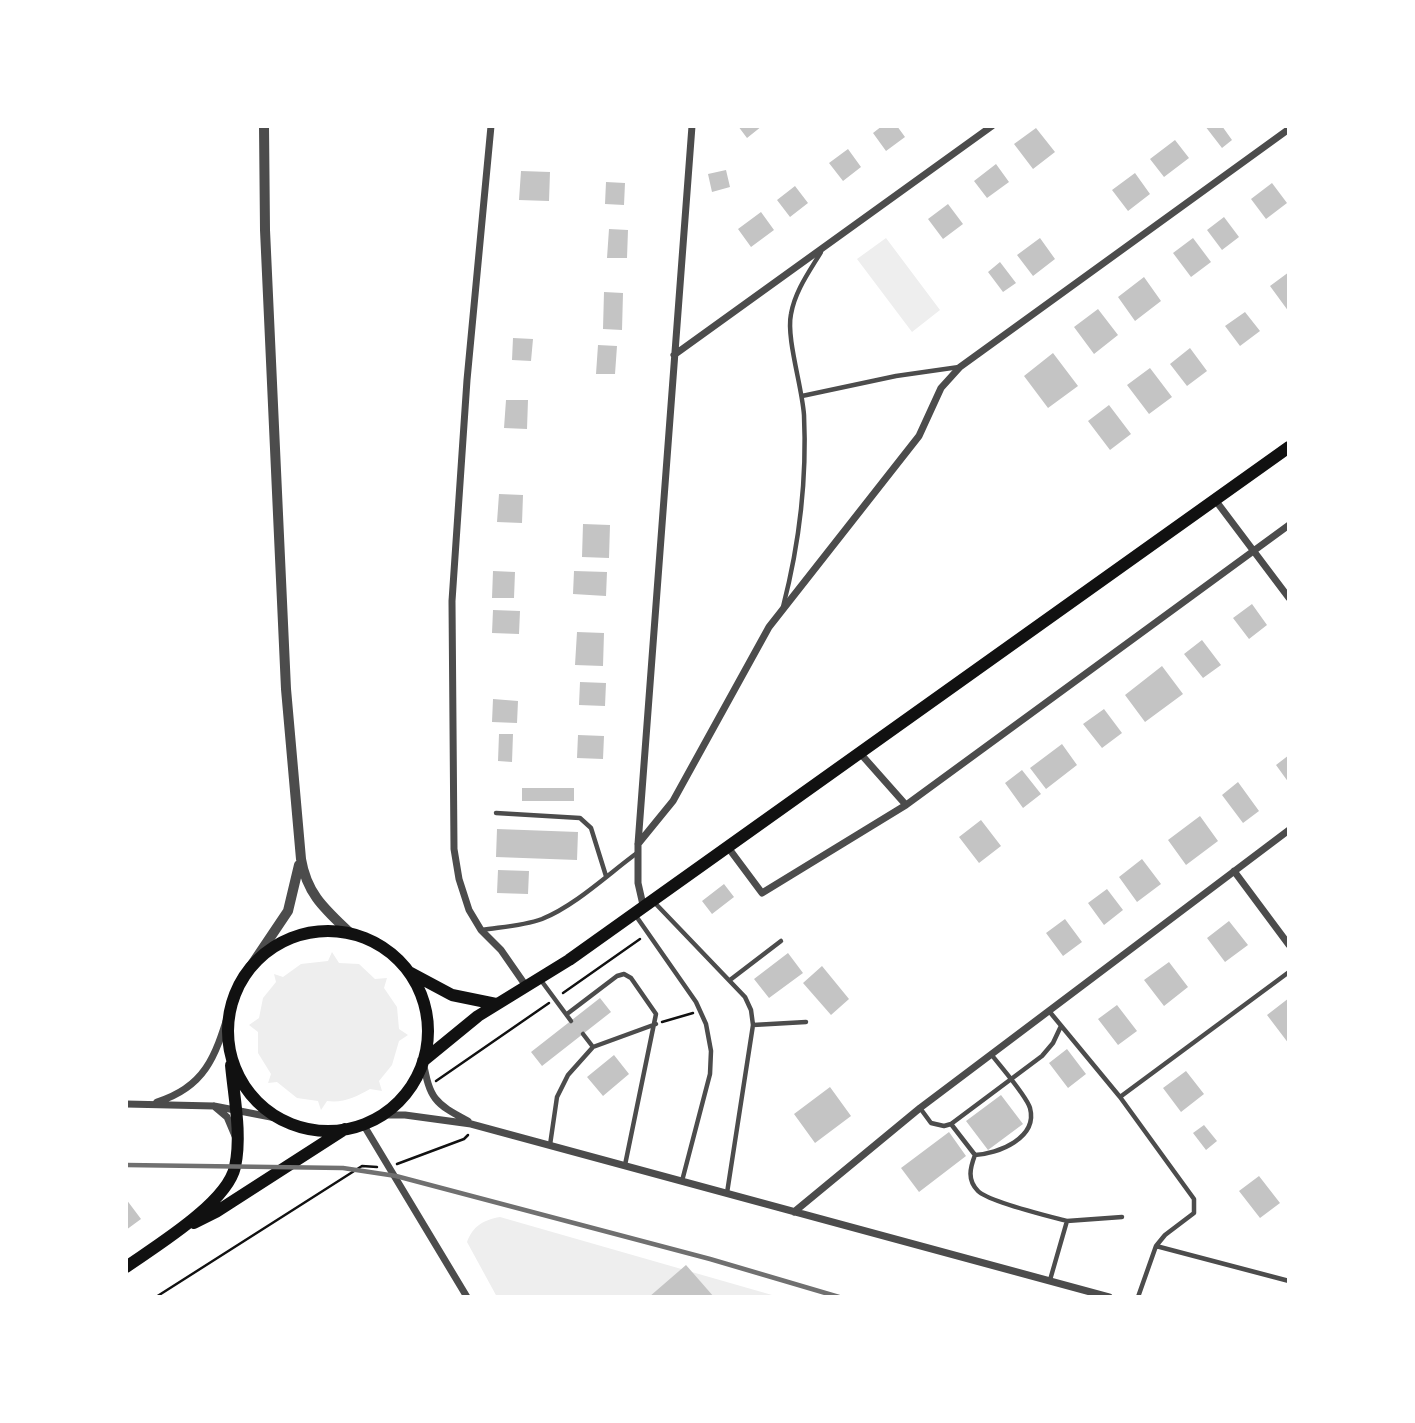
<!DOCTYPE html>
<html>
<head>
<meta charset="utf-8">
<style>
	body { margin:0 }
	#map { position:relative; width:1415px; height:1423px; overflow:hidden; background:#fff; font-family:"IBM Plex Sans",sans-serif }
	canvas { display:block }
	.frame { position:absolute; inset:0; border:128px solid #fff; pointer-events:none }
</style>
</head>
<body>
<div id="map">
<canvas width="1415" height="1423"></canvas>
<div class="frame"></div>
</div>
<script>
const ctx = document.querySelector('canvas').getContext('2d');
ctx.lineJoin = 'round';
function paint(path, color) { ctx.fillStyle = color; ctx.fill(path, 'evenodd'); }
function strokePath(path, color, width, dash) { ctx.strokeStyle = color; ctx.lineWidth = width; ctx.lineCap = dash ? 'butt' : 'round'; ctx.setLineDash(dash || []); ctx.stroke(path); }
const green = new Path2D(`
	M886,238L940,310L912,332L857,259Z
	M332,952L339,963L359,964L375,979L387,978L384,988L397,1007L399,1029L408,1035L399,1041L392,1065L379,1081L382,1091L370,1089C356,1097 344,1103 327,1101L321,1110L318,1101L297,1098L277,1082L268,1083L271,1074L258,1053V1032L249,1025L259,1018L263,998L276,982L274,974L283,977L301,964L328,961Z
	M500,1217L779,1297H497L467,1242C473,1226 483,1220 500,1217Z`);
const building = new Path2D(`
	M738,126H762L747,138Z
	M882,126H897L905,137L886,151L873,133Z
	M1205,126H1222L1232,140L1222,148Z
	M1036,128L1055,152L1033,169L1014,144Z
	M1175,140L1189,158L1164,177L1150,159Z
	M848,149L861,167L843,181L829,163Z
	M996,164L1009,182L987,198L974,181Z
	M726,170L730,187L712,192L708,174Z
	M521,171L550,172L549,201L519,200Z
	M1135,173L1150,194L1128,211L1112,190Z
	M606,182L625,183L624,205L605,204Z
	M1272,183L1287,203L1266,219L1251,199Z
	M795,186L808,203L790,217L777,200Z
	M948,204L963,224L943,239L928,219Z
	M761,212L774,230L751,247L738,229Z
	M1224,217L1239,237L1222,250L1207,230Z
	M609,229L628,230L627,258H607Z
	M1040,238L1055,259L1033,276L1017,255Z
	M1193,238L1211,262L1191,277L1173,253Z
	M1000,262L1016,283L1003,292L988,272Z
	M1289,272V312L1270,286Z
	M1144,277L1161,301L1135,321L1118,297Z
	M604,292L623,293L622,330L603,329Z
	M1098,309L1118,335L1094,354L1074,327Z
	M1245,312L1260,331L1240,346L1225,326Z
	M513,338L533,339L531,361L512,360Z
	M598,345L617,346L615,374H596Z
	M1190,348L1207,371L1187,386L1170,364Z
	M1053,353L1078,386L1048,408L1024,376Z
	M1150,368L1172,397L1149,414L1127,385Z
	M506,400H528L527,429L504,428Z
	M1109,405L1131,434L1110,450L1088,421Z
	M499,494L523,495L522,523L497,522Z
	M583,524L610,525L609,558L582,557Z
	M493,571L515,572L514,598H492Z
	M574,571L607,572L606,596L573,594Z
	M1252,604L1267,625L1249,639L1233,618Z
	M493,610L520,611L519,634L492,633Z
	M577,632L604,633L603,666L575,665Z
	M1202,640L1221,665L1203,678L1184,654Z
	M1162,666L1183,694L1145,722L1125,695Z
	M580,682L606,683L605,706L579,705Z
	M493,699L518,701L517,723L492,722Z
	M1104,709L1122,733L1102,748L1083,724Z
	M499,734H513L512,762L498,761Z
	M578,735L604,736L603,759L577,758Z
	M1062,744L1077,765L1046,789L1030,768Z
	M1289,755V783L1276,765Z
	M1022,770L1041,794L1023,808L1005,783Z
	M1238,782L1259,811L1243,823L1222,795Z
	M522,788H574V801H522Z
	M1200,816L1218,841L1186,865L1168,840Z
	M981,820L1001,846L979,863L959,837Z
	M497,829L578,832L577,860L496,857Z
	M1142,859L1161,884L1137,902L1119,877Z
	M498,870L529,871L528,894L497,893Z
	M724,884L734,897L712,914L702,901Z
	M1107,889L1123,910L1104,925L1088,903Z
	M1065,919L1082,942L1063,956L1046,933Z
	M1229,921L1248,945L1225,962L1207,938Z
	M788,953L803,973L769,998L754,979Z
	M1169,962L1188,987L1164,1006L1144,980Z
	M822,966L849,999L831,1015L803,983Z
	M600,998L611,1012L542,1066L531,1052Z
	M1289,998V1044L1267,1015Z
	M1117,1005L1137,1031L1118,1045L1098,1019Z
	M1067,1049L1086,1074L1068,1088L1049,1063Z
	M614,1055L629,1074L603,1096L587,1077Z
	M1186,1071L1204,1094L1181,1112L1163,1088Z
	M830,1087L851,1116L815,1143L794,1114Z
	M1001,1095L1023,1124L988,1150L966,1121Z
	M1204,1125L1217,1141L1206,1150L1193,1133Z
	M949,1132L966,1156L919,1192L901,1168Z
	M1259,1176L1280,1203L1260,1218L1239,1191Z
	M126,1199L141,1219L126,1230Z
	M686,1265L714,1297H649Z`);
const path = new Path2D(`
	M563,993L640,939
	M662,1022L693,1013
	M436,1081L549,1003
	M397,1164L464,1139L468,1135
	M156,1297L362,1166L377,1167`);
const service = new Path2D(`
	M802,396L896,376L959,367
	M783,607C799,545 807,479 804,415C802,386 786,338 791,314C795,291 809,272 821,252
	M496,813L580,818L591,828L606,876
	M654,902L745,997L751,1010L753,1025L727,1193
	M636,916L696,1002L706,1024L711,1051L710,1074L682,1181
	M482,930C501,927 523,926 542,919C576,905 607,875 637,853
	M540,979L571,1021
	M730,980L781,941
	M1049,1011L1120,1097L1194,1199V1213L1165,1235L1156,1246L1289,1281
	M567,1014L617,976L624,974L631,978L656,1014L625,1165
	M753,1025L806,1022
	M583,1034L593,1047
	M991,1054C1000,1066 1026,1095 1030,1108C1038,1138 998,1154 975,1155L951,1124L1042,1056L1053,1043L1061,1026
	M1120,1097L1289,972
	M920,1108L931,1123L944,1126L951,1124
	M550,1145L557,1097L568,1075L593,1047L656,1024
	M975,1155C970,1168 967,1180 978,1191C989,1202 1048,1216 1067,1221
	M1050,1280L1067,1221L1122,1217
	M1138,1297L1156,1246`);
const minor = new Path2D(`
	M491,126L467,380L452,601L454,849L459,879L469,910L481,930L501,950L526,986
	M674,355L992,126
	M1216,501L1289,598
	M859,752L906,805
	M638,844L673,801L769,627L919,436L941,388L960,367L1289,129
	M727,846L762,893L906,805L1289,525
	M1234,871L1289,945
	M643,905L638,883V844L692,126
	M423,1061C430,1099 434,1103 468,1121
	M157,1102C205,1087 215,1057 229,1012
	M126,1104L214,1106L281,1119
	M214,1106L227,1117L235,1136
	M380,1115H405L471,1124L1109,1297
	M363,1124L467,1297
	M794,1212L920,1108L1289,830`);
const tertiary = new Path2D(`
	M264,126L265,230L286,689L301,859C307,895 326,910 351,934
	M247,972L288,911L299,865`);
const secondary = new Path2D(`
	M228 1031a100 100 0 1 1 200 0a100 100 0 1 1-200 0Z
	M409,972L452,995L496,1004
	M423,1061L478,1016L569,960L1289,447
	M194,1223L216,1212L345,1129
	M126,1267C156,1246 227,1203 235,1167C242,1134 234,1098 231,1065`);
const rail = new Path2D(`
	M126,1165L343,1168L396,1176L710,1259L839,1297`);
paint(green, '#eee');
paint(building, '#c4c4c4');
strokePath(path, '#111', 2.5);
strokePath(service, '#4c4c4c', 4.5);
strokePath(minor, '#4c4c4c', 7);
strokePath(tertiary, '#4c4c4c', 10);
strokePath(secondary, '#111', 12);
strokePath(rail, '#707070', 4.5);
</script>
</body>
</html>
